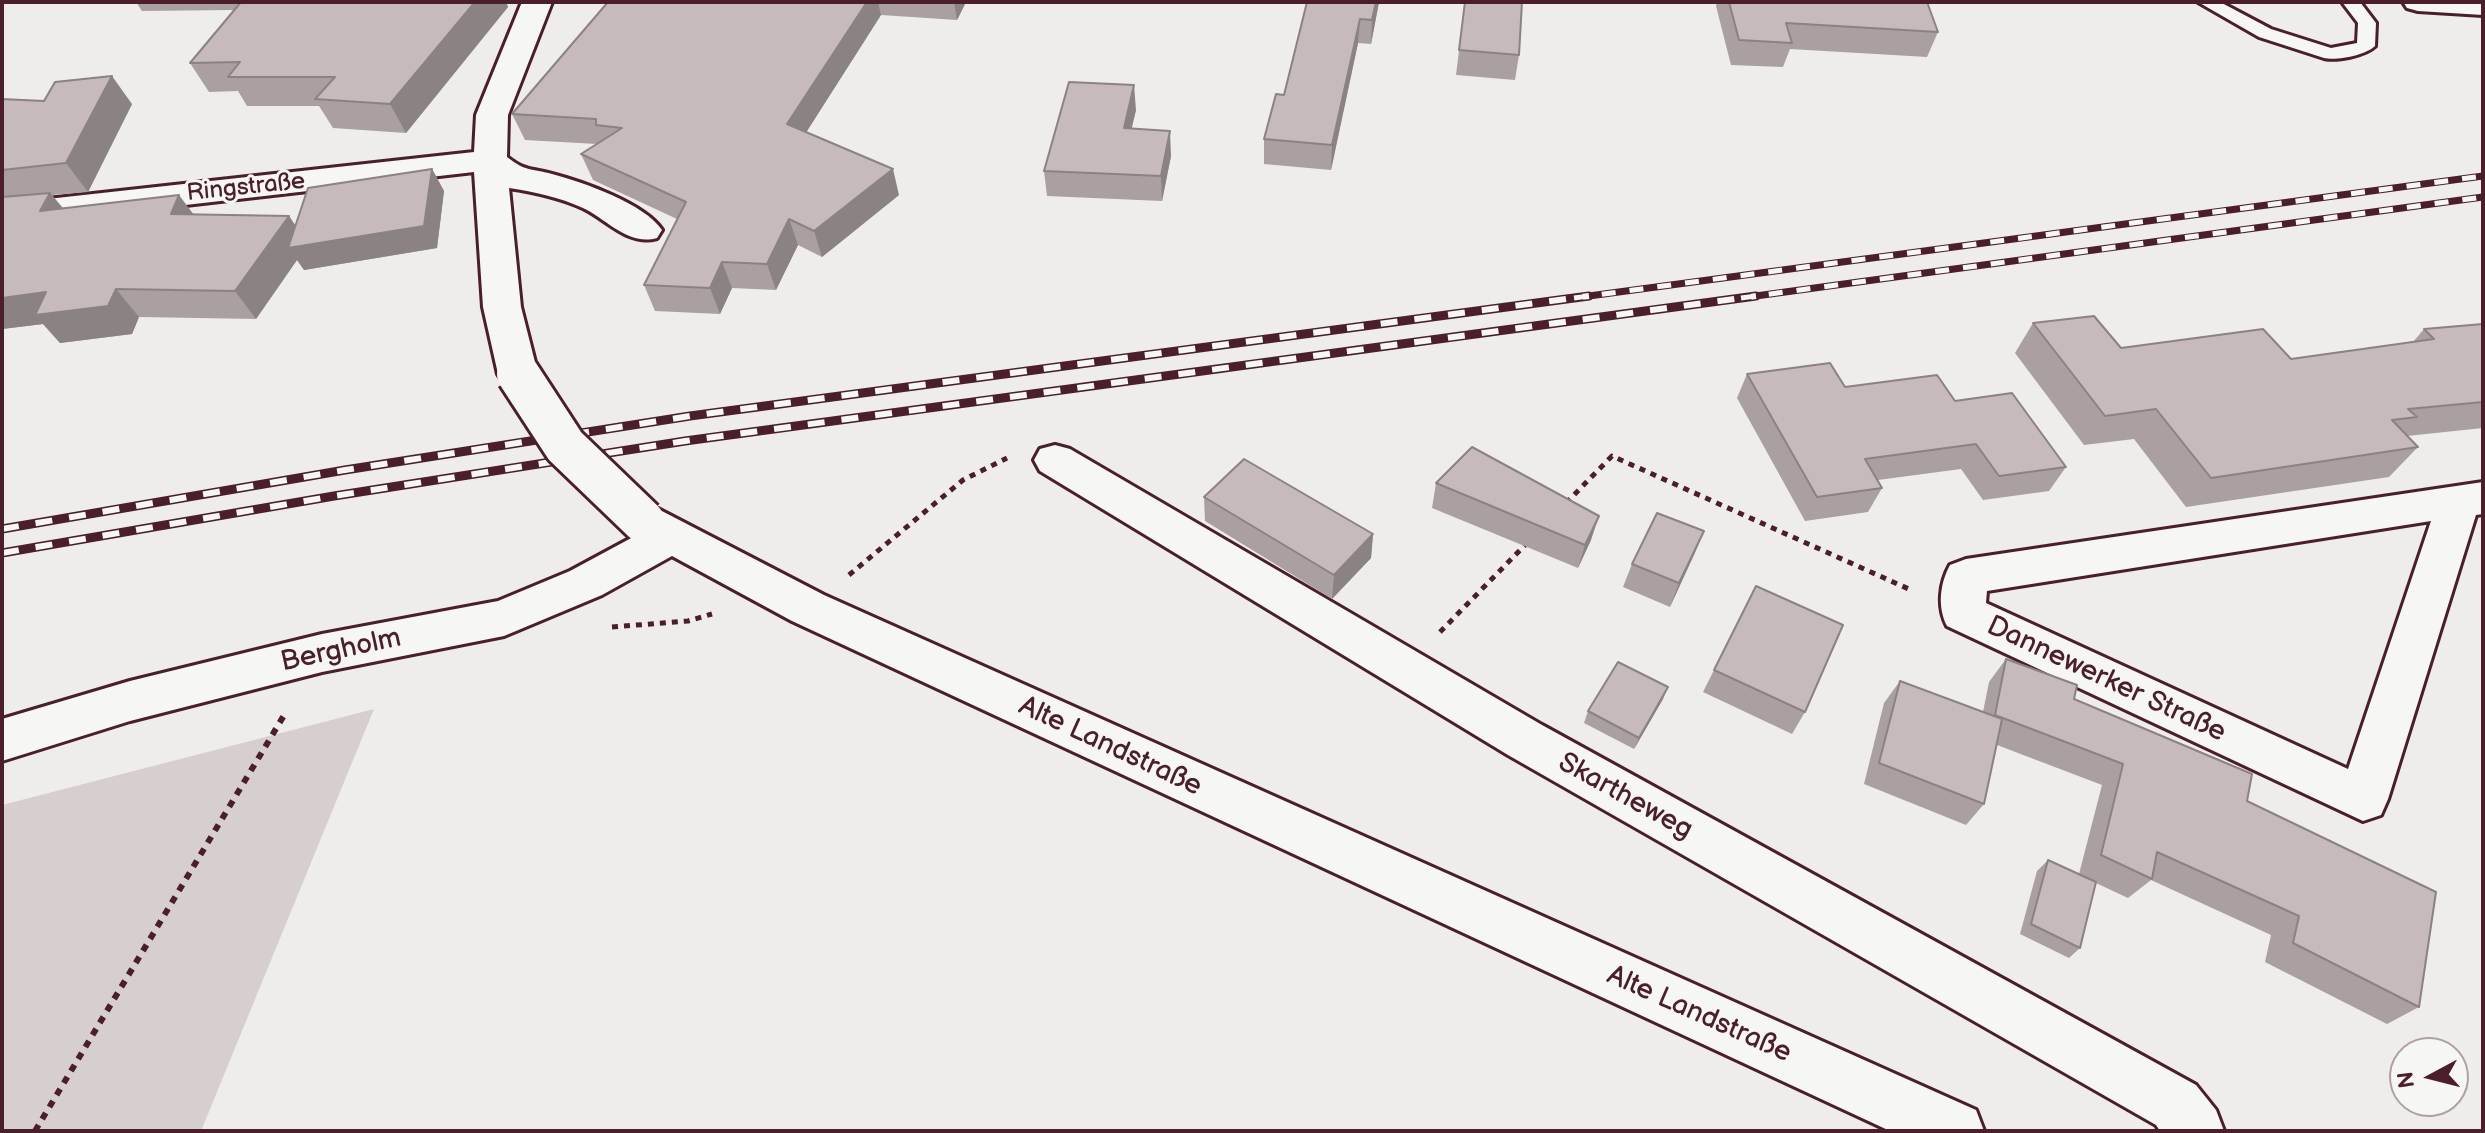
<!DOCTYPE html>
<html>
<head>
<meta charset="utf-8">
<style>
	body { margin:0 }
	#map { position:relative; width:2485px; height:1133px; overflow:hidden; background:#efedea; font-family:"Balsamiq Sans",sans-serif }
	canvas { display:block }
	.frame { position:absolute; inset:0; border:4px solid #4a1f2b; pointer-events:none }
	.north { position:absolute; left:2389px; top:1037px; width:80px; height:80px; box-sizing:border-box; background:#f6f6f2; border:2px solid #b1a0a2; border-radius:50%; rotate:263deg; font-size:22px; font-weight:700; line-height:32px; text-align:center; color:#4a1f2b }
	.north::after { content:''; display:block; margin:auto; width:28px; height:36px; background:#4a1f2b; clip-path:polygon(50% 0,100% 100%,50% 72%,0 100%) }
</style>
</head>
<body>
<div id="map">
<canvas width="2485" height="1133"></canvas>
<div class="frame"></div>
<div class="north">N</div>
</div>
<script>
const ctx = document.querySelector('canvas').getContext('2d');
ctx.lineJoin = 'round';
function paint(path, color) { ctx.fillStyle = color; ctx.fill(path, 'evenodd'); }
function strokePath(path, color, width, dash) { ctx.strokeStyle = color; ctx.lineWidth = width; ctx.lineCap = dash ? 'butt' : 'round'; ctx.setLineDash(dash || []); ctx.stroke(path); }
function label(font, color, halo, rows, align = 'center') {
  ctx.font = font + ' "Balsamiq Sans",sans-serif'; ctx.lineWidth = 6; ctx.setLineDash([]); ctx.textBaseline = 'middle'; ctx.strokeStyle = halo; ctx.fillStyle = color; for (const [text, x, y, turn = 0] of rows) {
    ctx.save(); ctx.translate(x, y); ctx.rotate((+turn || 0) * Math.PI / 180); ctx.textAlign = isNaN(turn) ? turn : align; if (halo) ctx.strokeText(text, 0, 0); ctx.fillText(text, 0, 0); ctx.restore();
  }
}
const green = new Path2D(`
	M374,709L201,1131H2V805Z`);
const pathFar1 = new Path2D(`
	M1566,503L1612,456L1911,590
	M849,575L963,480L1007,458
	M612,627L688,621L712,614
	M1440,632L1528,542`);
const path = new Path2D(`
	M35,1131L286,712`);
const lane = new Path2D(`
	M2198,2H2220L2271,29L2331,48L2357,43L2358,23L2342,2H2360L2376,23L2375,46C2366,55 2337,61 2324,58L2259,37Z`);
const street = new Path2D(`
	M522,2H552L508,115L507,157C526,172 531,168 552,174C583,182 645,204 662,230L657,238C628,246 608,220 583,208C559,197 535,192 509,188L521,307L538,374L532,384L518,388L504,384L498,374L483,307L474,172L2,226V204L474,152L476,115Z
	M2403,2H2483V15L2418,11L2407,8Z
	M1055,445L1070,449L1542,725L2196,1085L2216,1110L2224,1131H2160L2156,1125L1508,755L1040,471L1034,460L1040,449Z
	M2483,482V514L2476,515L2388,799L2381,815L2363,821L1947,626C1937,607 1940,583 1950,565L1966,559ZM2431,521L2348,769L1986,603L1987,591Z
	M643,505L658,509L824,595L1976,1110L1984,1131H1890L792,621L672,556L602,595L504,636L322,672L130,721L2,761V719L130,681L322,634L498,601L570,571L635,536L628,533L622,521L628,509Z`);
const railFar1 = new Path2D(`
	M1574,298L2483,176
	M1741,298L2483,197`);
const rail = new Path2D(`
	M2,529L345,470L690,416L1589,296
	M2,553L334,496L685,441L1756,296`);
const streetBridge = new Path2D(`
	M518,374L565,446L643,521`);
const wall = new Path2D(`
	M136,2H506L508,7L406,133L333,128L319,106H247L238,91L209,92L190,63L234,10L142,11Z
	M608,2H966L957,20L881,15L806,132L899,195L822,257L798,245L776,290L732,288L720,314L655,311L644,285L677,219L593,180L581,154L597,144L525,140L512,114Z
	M1307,2H1379L1371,44L1358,43L1331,170L1264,164V139L1284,95Z
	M1465,2L1519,55L1515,80L1456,75Z
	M1717,2H1927L1938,32L1927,57L1790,49L1783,67L1731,65L1716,6Z
	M2,99L132,104L88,192L52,195L63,208L194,214L289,216L295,226L432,169L444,191L437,248L304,270L297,260L256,319L139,317L132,334L60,343L43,324L2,329Z
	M1136,110L1131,129L1171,156L1162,201L1047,196L1044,171Z
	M2033,323L2121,348L2291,359L2413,342L2424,329L2483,324V428L2407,436L2418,447L2389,477L2186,507L2134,439L2084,445L2015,353Z
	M1747,374L1955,401L2066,467L2049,491L1983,500L1961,469L1878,480L1882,488L1868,512L1805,521L1737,398Z
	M1436,483L1591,540L1578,568L1432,508Z
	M1204,497L1373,534L1371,558L1332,599L1205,521Z
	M1704,531L1670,607L1623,587L1632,564Z
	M1756,586L1805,712L1792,734L1703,692Z
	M2006,659L2247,801L2419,1007L2387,1024L2265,962L2271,935L2151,880L2128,898L2096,883L2080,948L2069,958L2020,934L2037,871L2048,860L2079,874L2102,785L1997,745L1984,804L1966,825L1864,784L1884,703L1900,681L1983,712L1989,682Z
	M1663,699L1634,749L1584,723L1588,711Z`);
const shadedWall = new Path2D(`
	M473,2H506L508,7L406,133L390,104Z
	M867,2H878L881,15L795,150L787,124Z
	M954,2H966L957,20Z
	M1376,2H1379L1371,44L1372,20Z
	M1360,19L1358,43L1331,170L1332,145Z
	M112,76L132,104L88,192L66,163Z
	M1134,85L1136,110L1126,153L1124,128Z
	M1170,131L1171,156L1162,201L1161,176Z
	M432,169L444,191L437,248L304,270L297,260L256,319L235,291L289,216L308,244Z
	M893,169L899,195L822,257L814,231Z
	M50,193L73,221L40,211Z
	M179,195L200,223L171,214Z
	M789,219L798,245L776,290L767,264Z
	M722,262L732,288L720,314L710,288Z
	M116,289L139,317L132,334L60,343L43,324L2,329V298L46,292Z
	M1599,516L1591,540L1578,568L1585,545Z
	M1704,531L1694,555L1670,607L1679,583Z
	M1373,534L1371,558L1332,599L1334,575Z
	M1668,687L1663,699L1634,749L1639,738Z`);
const building = new Path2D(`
	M241,2H475L390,104L315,99L335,77H228L240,62L190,63Z
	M608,2H867L787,124L893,169L814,231L789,219L767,264L722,262L710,288L644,285L686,202L581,154L622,128L596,125V119L512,114Z
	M1307,2H1376L1372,20L1360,19L1332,145L1264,139L1276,94L1284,95Z
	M1465,2H1522L1519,55L1459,50Z
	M1729,2H1927L1938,32L1786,23L1792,43L1739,40Z
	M112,76L66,163L2,170V99L44,101L55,82Z
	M1069,82L1134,85L1124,128L1170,131L1161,176L1044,171Z
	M432,169L424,226L288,248L308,188Z
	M50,193L40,211L179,195L171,214L289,216L235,291L116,289L108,306L35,315L46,292L2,298V197Z
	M2094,316L2121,348L2263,329L2291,359L2434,339L2424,329L2483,324V402L2408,409L2417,417L2392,420L2418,447L2211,478L2156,409L2105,416L2033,323Z
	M1830,363L1845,387L1937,375L1955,401L2012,393L2066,467L1999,476L1976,444L1865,459L1882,488L1817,497L1747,374Z
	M1472,447L1599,516L1585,545L1436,483Z
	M1244,459L1373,534L1334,575L1204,497Z
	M1657,513L1704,531L1679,583L1632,564Z
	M1756,586L1843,625L1805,712L1714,670Z
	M2006,659L2077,685L2074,699L2252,774L2247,801L2436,892L2419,1007L2293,943L2299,916L2157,852L2152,879L2101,855L2123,764L1995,715Z
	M1618,662L1668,687L1639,738L1588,711Z
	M1900,681L2002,719L1984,804L1879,763Z
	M2048,860L2096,882L2080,948L2031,924Z`);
const farStreetnames = [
	["Ringstraße",246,188,-6]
];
const streetNames = [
	["Bergholm",341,651,-12],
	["Dannewerker Straße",2106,680,25],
	["Alte Landstraße",1110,747,25],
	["Skartheweg",1625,797,29],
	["Alte Landstraße",1699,1015,24]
];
paint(green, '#d7cfce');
strokePath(lane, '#4a1f2b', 6);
strokePath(street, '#4a1f2b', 6);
strokePath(pathFar1, '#4a1f2b', 5, [6, 6]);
strokePath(path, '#4a1f2b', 6, [7, 7]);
paint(lane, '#f6f6f2');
paint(street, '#f6f6f2');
strokePath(railFar1, '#4a1f2b', 7);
strokePath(rail, '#4a1f2b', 9);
strokePath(railFar1, '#f6f6f2', 5, [14]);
strokePath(rail, '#f6f6f2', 6, [17]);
strokePath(streetBridge, '#4a1f2b', 48, []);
strokePath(streetBridge, '#f6f6f2', 42);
paint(wall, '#aaa0a1');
paint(shadedWall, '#8b8283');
paint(building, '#c6babb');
strokePath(building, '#8b8283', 2);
label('24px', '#4a1f2b', '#f6f6f2', farStreetnames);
label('28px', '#4a1f2b', '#f6f6f2', streetNames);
</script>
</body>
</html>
